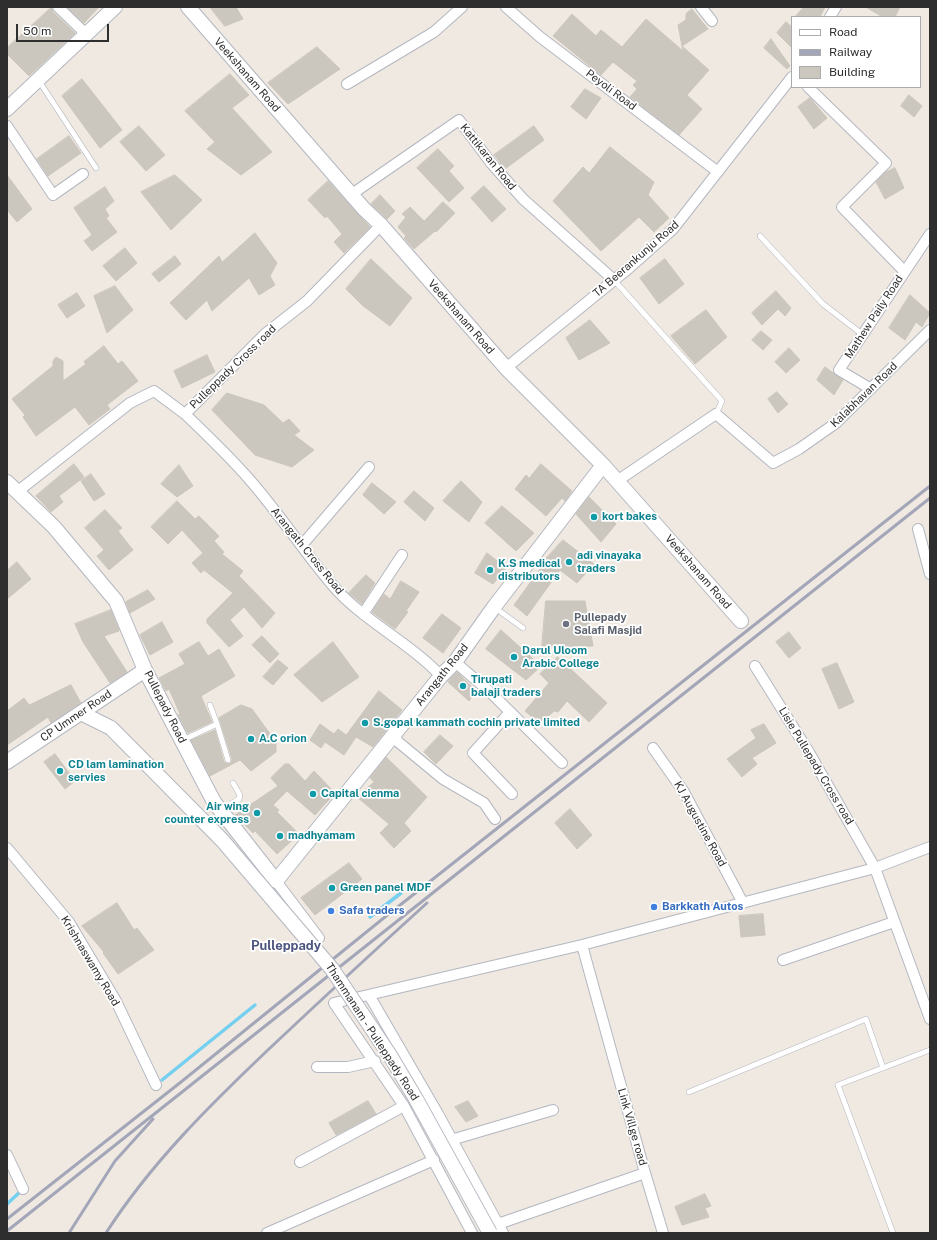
<!DOCTYPE html>
<html>
<head>
<meta charset="utf-8">
<style>
	body { margin:0 }
	#map { position:relative; width:937px; height:1240px; overflow:hidden; background:#efe9e1; font-family:"Public Sans",sans-serif }
	canvas { display:block }
	.frame { position:absolute; inset:0; border:8px solid #2e2e2e; pointer-events:none }
	.legend { position:absolute; left:791px; top:16px; width:130px; height:72px; box-sizing:border-box; background:#fff; border:1px solid #ababab; margin:0; padding:5px 7px; list-style:none; font-size:12px; color:#2e2e2e }
	.legend li { display:flex; align-items:center; gap:8px; height:20px }
	.legend b { width:20px; border:1px solid #ababab }
	.scale { position:absolute; left:16px; top:24px; width:93px; height:18px; box-sizing:border-box; border:2px solid #2e2e2e; border-top:0; padding-left:5px; font-size:12px; line-height:14px; white-space:nowrap; color:#2e2e2e; -webkit-text-stroke:3px #fff; paint-order:stroke }
</style>
</head>
<body>
<div id="map">
<canvas width="937" height="1240"></canvas>
<div class="frame"></div>
<ul class="legend">
<li><b style="height:5px;background:#fff"></b>Road</li>
<li><b style="height:5px;background:#a3a6b8"></b>Railway</li>
<li><b style="height:11px;background:#cbc7bf"></b>Building</li>
</ul>
<div class="scale">50 m</div>
</div>
<script>
const ctx = document.querySelector('canvas').getContext('2d');
ctx.lineJoin = 'round';
function strokePath(path, color, width, dash) { ctx.strokeStyle = color; ctx.lineWidth = width; ctx.lineCap = dash ? 'butt' : 'round'; ctx.setLineDash(dash || []); ctx.stroke(path); }
function paint(path, color) { ctx.fillStyle = color; ctx.fill(path, 'evenodd'); }
function label(font, color, halo, rows, align = 'center') {
  ctx.font = font + ' "Public Sans",sans-serif'; ctx.lineWidth = 3.5; ctx.setLineDash([]); ctx.textBaseline = 'middle'; ctx.strokeStyle = halo; ctx.fillStyle = color; for (const [text, x, y, turn = 0] of rows) {
    ctx.save(); ctx.translate(x, y); ctx.rotate((+turn || 0) * Math.PI / 180); ctx.textAlign = isNaN(turn) ? turn : align; if (halo) ctx.strokeText(text, 0, 0); ctx.fillText(text, 0, 0); ctx.restore();
  }
}
const stream = new Path2D(`
	M370,917L401,893
	M162,1080L255,1005
	M7,1204L22,1190`);
const building = new Path2D(`
	M52,7L53,12L75,33L29,76L7,54V48Z
	M67,7H99L84,23Z
	M210,7H236L243,19L225,26Z
	M804,7H825L820,17H795Z
	M866,7H900L895,17H883Z
	M692,9L708,29L682,46L709,70L687,95L702,109L679,135L630,97L637,89L633,85L637,81L613,62L601,75L553,36L572,14L596,36L601,30L622,47L646,19L683,51L678,25L686,20V14Z
	M786,22L792,27V48L777,33Z
	M771,39L790,66L787,69L764,48Z
	M317,47L340,69L288,104L268,83Z
	M230,74L249,95L232,108L272,152L241,175L207,149L215,142L185,111Z
	M82,79L122,130L100,148L62,96Z
	M585,89L601,98L586,119L571,107Z
	M909,95L922,106L914,117L901,106Z
	M810,98L827,118L814,129L798,107Z
	M139,126L165,155L146,171L120,142Z
	M534,126L544,140L505,169L494,155Z
	M69,136L81,153L48,176L37,159Z
	M610,147L654,182L648,195L669,218L654,232L639,217L601,251L553,201L583,167L589,173Z
	M438,149L454,166L449,171L464,188L449,202L417,168Z
	M895,168L904,188L885,199L876,182L886,172Z
	M7,175L32,209L17,222L7,210Z
	M175,175L202,200L171,230L141,192Z
	M328,181L370,227L344,253L334,242L342,234L327,216L325,218L308,200Z
	M484,186L506,209L492,222L471,198Z
	M105,187L114,201L105,209L109,216L106,218L117,232L92,251L84,241L92,235L74,208Z
	M380,195L395,211L387,219L371,204Z
	M443,202L455,213L436,232L435,231L414,249L404,238L406,236L398,227L406,217L402,214L410,207L424,221Z
	M255,233L277,263L270,276L275,285L259,295L249,278L212,311L207,300L186,320L170,303L219,256L222,262Z
	M125,248L137,263L116,281L103,266Z
	M175,256L181,264L159,282L152,274Z
	M371,259L412,298L390,326L362,305L346,289Z
	M665,259L684,284L659,304L640,278Z
	M115,286L133,310L107,333L94,296Z
	M776,291L791,308L785,316L778,309L762,325L752,313Z
	M77,293L85,306L67,318L58,305Z
	M910,295L930,313L922,327L916,322L905,340L889,328Z
	M706,310L727,337L695,364L671,336Z
	M590,320L610,343L579,360L566,338Z
	M761,331L772,340L763,350L752,340Z
	M104,346L118,364L122,361L138,381L107,405L110,409L89,425L75,407L36,436L23,417L25,415L12,399L53,366V361L56,357L63,361V381L86,364L84,362Z
	M789,348L800,360L786,373L775,362Z
	M207,355L215,372L182,388L174,371Z
	M825,367L843,380L834,395L817,380Z
	M777,392L788,404L778,413L768,399Z
	M227,393L264,405L283,423L289,419L300,431L294,435L314,450L292,467L255,455L212,410Z
	M74,464L84,477L59,496L63,502L51,512L36,496Z
	M541,464L572,491L565,501L562,498L546,516L515,489L526,475L529,478Z
	M179,465L193,486L177,497L161,484Z
	M91,474L105,494L94,501L81,481Z
	M461,481L482,502L469,522L443,501Z
	M372,483L396,502L384,514L363,495Z
	M414,491L434,508L425,521L404,502Z
	M589,497L616,524L601,542L576,514Z
	M177,501L195,519L199,516L219,536L214,541L224,552L222,554L243,571L239,576L275,613L262,628L244,607L230,620L243,636L229,647L207,623V619L233,593L204,570L201,573L192,563L203,553L182,530L168,544L151,527Z
	M502,506L534,533L516,551L485,523Z
	M105,510L122,528L118,531L133,550L109,570L97,556L104,550L85,528Z
	M563,540L594,564L577,583L560,570L527,616L514,605L546,561L545,560Z
	M487,553L506,568L493,584L475,573Z
	M17,562L31,579L7,599V571Z
	M366,575L375,583L362,604L349,593Z
	M401,581L419,592L406,611L408,612L395,629L372,612L384,594L390,599Z
	M148,590L155,599L130,613L126,602Z
	M546,601H585L593,646L542,647Z
	M111,610L119,631L104,636L127,672L110,683L83,642L75,624Z
	M442,614L461,628L443,653L423,638Z
	M162,622L173,642L150,655L140,635Z
	M501,630L541,666L526,680L486,649Z
	M789,632L801,648L789,658L776,642Z
	M262,636L279,654L270,663L252,645Z
	M199,642L208,656L219,649L235,676L201,696L212,722L188,733L178,715L180,714L169,689L166,691L159,678L185,664L179,654Z
	M333,642L359,677L322,702L294,675Z
	M558,657L607,703L589,722L567,701L558,712L554,711L540,724L525,711L549,683L540,674Z
	M278,660L288,668L273,685L263,677Z
	M837,663L854,702L839,709L822,669Z
	M457,672L476,691L469,701L448,682Z
	M71,685L81,703L51,723L48,717L7,745V711L24,698L29,705Z
	M379,691L402,710L373,747L356,737L344,755L325,742L321,748L310,740L320,724L334,734L338,729L346,735Z
	M241,705L252,709L276,742V752L251,771L240,760L210,776L191,740L215,730L224,762L227,764L231,763L232,759L219,718Z
	M764,724L776,743L752,758L757,764L742,777L727,759L756,738L751,730Z
	M440,735L453,746L436,764L424,752Z
	M55,754L75,781L65,789L44,762Z
	M386,757L427,797L404,823L411,831L394,848L380,833L389,824L357,797L374,782L370,778Z
	M285,764H289L305,781L314,771L335,793L315,815L287,791L273,805L279,810L277,812L299,834L277,854L255,831L253,833L235,815L278,786L271,778Z
	M570,809L592,835L577,849L555,823Z
	M349,863L362,879L315,915L301,898Z
	M117,903L134,930L137,928L154,950L118,974L103,953L104,952L82,926Z
	M763,914L765,935L741,937L739,916Z
	M368,1101L376,1114L336,1135L329,1123Z
	M468,1101L478,1116L466,1122L455,1107Z
	M705,1194L711,1206L705,1208L709,1217L682,1225L675,1207Z`);
const lane = new Path2D(`
	M39,81L96,168
	M760,236L823,304L862,334
	M614,280L722,401L716,414
	M494,607L523,628
	M217,724L228,760
	M183,740L217,724L210,705
	M221,810L239,799L240,795L233,783
	M689,1092L866,1019L883,1068
	M893,1233L838,1085L930,1050`);
const street = new Path2D(`
	M58,7L86,34
	M506,7L540,37L718,172
	M701,7L712,21
	M830,17L836,7
	M347,84L434,32L462,7
	M808,87L886,163L842,207L904,271
	M7,126L53,195L83,174
	M352,194L459,120L491,163L523,199L614,280
	M506,368L629,268L673,229L792,77
	M871,389L839,370L930,234
	M185,414C207,435 229,456 249,479C279,513 304,552 334,587C365,622 409,642 441,676
	M617,481L716,414L773,463L799,449L836,423L930,330
	M17,492L130,403L154,391L185,414L265,334L307,301L381,225
	M918,529L930,574
	M302,545L369,467
	M363,614L402,555
	M455,662L490,692L562,763
	M510,712L473,753L512,794
	M395,733L397,741L443,779L484,803L495,819
	M653,748L684,792L743,903
	M930,847L875,868L930,1019
	M7,848L69,922L116,1001L156,1085
	M276,881L319,938
	M783,960L894,922
	M369,995L438,1114L498,1224
	M317,1067H348L375,1061
	M451,1140L553,1110
	M7,1155L23,1189
	M300,1162L404,1106
	M645,1173L663,1233
	M267,1233L434,1160
	M472,1233L404,1106L334,1003L582,945L875,868L810,754L755,666
	M503,1233L498,1224L645,1173L582,945`);
const secondary = new Path2D(`
	M188,7L364,209L381,225L506,368L603,465L741,621
	M7,109L115,7
	M7,482L54,527L116,601L145,670L214,802L276,881L441,676L455,662L494,607L603,465
	M81,713L111,728
	M7,762L145,670`);
const rail = new Path2D(`
	M7,1219L181,1082L385,917L930,486
	M7,1231L930,498
	M69,1233L115,1161L153,1119
	M106,1233C151,1163 210,1105 270,1048C322,999 374,951 427,903`);
const secondaryBridge = new Path2D(`
	M111,728L222,840L332,969L391,1057L416,1099L490,1233`);
const markers = [
	[594,517,4,"#0f9aa8"],
	[569,562,4,"#0f9aa8"],
	[490,570,4,"#0f9aa8"],
	[566,624,4,"#6b7280"],
	[514,657,4,"#0f9aa8"],
	[463,686,4,"#0f9aa8"],
	[365,723,4,"#0f9aa8"],
	[251,739,4,"#0f9aa8"],
	[60,771,4,"#0f9aa8"],
	[313,794,4,"#0f9aa8"],
	[257,813,4,"#0f9aa8"],
	[280,836,4,"#0f9aa8"],
	[332,888,4,"#0f9aa8"],
	[654,907,4,"#3f7fe0"],
	[331,911,4,"#3f7fe0"]
];
const streetNames = [
	["Veekshanam Road",247,75,49],
	["Peyoli Road",611,90,37],
	["Kattikaran Road",488,157,51],
	["TA Beerankunju Road",636,259,-41],
	["Veekshanam Road",461,317,49],
	["Mathew Paily Road",874,317,-57],
	["Pulleppady Cross road",233,367,-44],
	["Kalabhavan Road",864,395,-44],
	["Arangath Cross Road",307,551,51],
	["Veekshanam Road",698,572,49],
	["Arangath Road",442,675,-51],
	["Pullepady Road",165,707,63],
	["CP Ummer Road",76,716,-34],
	["Lisie Pullepady Cross road",816,766,59],
	["KJ Augustine Road",700,824,61],
	["Krishnaswamy Road",90,961,59],
	["Thammanam - Pulleppady Road",372,1032,57],
	["Link Villge road",632,1127,74]
];
const cultureNames = [
	["kort bakes",602,517],
	["adi vinayaka",577,556],
	["traders",577,569],
	["K.S medical",498,564],
	["distributors",498,577],
	["Darul Uloom",522,651],
	["Arabic College",522,664],
	["Tirupati",471,680],
	["balaji traders",471,693],
	["S.gopal kammath cochin private limited",373,723],
	["A.C orion",259,739],
	["CD lam lamination",68,765],
	["servies",68,778],
	["Capital cienma",321,794],
	["Air wing",249,807,"right"],
	["counter express",249,820,"right"],
	["madhyamam",288,836],
	["Green panel MDF",340,888]
];
const worshipNames = [
	["Pullepady",574,618],
	["Salafi Masjid",574,631]
];
const shopNames = [
	["Barkkath Autos",662,907],
	["Safa traders",339,911]
];
const quarterNames = [
	["Pulleppady",286,946]
];
strokePath(stream, '#75cff0', 3.5);
paint(building, '#cbc7bf');
strokePath(building, '#cbc5ba', 1);
strokePath(lane, '#b4b7c1', 6);
strokePath(street, '#b4b7c1', 12);
strokePath(secondary, '#b4b7c1', 16);
strokePath(lane, '#fff', 5);
strokePath(street, '#fff', 10);
strokePath(secondary, '#fff', 14);
strokePath(rail, '#a3a6b8', 3);
strokePath(secondaryBridge, '#b4b7c1', 16, []);
strokePath(secondaryBridge, '#fff', 14);
for (const [x, y, r, color] of markers) { const dot = new Path2D(); dot.arc(x, y, r, 0, 2 * Math.PI); ctx.fillStyle = color; ctx.fill(dot); strokePath(dot, '#fff', 1.5); }
label('11px', '#2e2e2e', '#fff', streetNames);
label('bold 11px', '#0d838f', '#fff', cultureNames, 'left');
label('bold 11px', '#5b616d', '#fff', worshipNames, 'left');
label('bold 11px', '#366cbe', '#fff', shopNames, 'left');
label('bold 13px', '#4d5680', '#fff', quarterNames);
</script>
</body>
</html>
